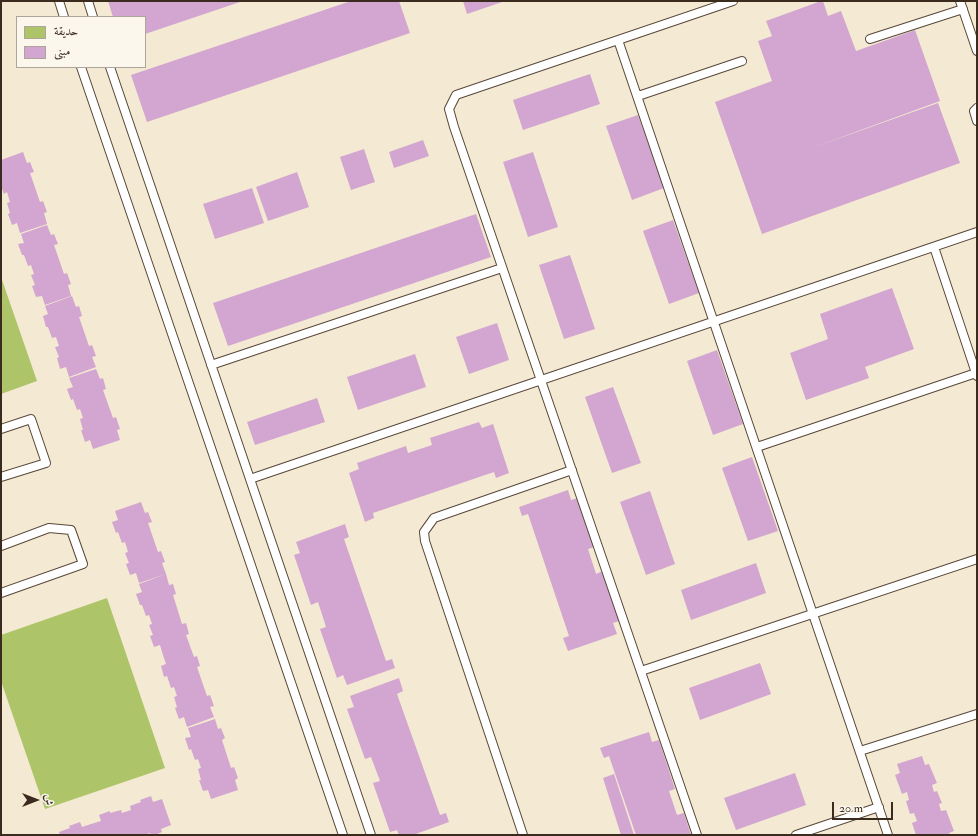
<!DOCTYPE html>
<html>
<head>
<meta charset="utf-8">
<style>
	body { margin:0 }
	#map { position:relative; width:978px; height:836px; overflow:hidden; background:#f4e9d2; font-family:"IM FELL Double Pica",Amiri,serif }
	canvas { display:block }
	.frame { position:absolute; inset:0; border:2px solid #3b2a1e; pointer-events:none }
	.legend { position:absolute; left:16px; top:16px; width:130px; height:52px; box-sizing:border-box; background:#fbf7ec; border:1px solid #aea59a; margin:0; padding:5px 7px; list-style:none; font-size:12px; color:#3b2a1e }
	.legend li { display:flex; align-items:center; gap:8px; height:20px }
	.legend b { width:20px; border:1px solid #aea59a }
	.north { position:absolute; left:16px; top:780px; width:40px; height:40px; -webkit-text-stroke:3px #fbf7ec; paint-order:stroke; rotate:90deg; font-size:11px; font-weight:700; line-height:16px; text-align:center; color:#3b2a1e }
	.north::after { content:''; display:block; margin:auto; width:14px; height:18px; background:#3b2a1e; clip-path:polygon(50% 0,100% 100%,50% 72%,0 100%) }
	.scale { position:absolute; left:832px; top:802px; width:61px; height:18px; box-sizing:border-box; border:2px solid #3b2a1e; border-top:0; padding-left:5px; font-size:12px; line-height:14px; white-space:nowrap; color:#3b2a1e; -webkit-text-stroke:3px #fbf7ec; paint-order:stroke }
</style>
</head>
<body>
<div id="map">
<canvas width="978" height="836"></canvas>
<div class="frame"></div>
<ul class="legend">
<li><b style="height:11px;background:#aec468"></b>حديقة</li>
<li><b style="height:11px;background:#d2a6d0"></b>مبنى</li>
</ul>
<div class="north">ش</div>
<div class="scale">20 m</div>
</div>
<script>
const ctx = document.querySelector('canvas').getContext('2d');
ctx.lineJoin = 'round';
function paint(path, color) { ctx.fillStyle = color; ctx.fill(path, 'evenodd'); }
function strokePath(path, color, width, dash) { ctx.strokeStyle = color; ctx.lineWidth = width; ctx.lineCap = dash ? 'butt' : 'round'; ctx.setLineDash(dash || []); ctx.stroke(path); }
const green = new Path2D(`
	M1,277L37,381L1,394Z
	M107,598L165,768L45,809L1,681V635Z`);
const building = new Path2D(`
	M108,1H243L145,34V17H113Z
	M351,1H399L410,33L147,122L131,75Z
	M463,1H505L467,14Z
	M821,1H823L828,16L841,11L856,51L915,30L940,101L809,149L938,103L960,163L762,234L715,102L772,81L758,41L772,36L766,21Z
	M590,74L600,104L523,130L513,100Z
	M638,115L664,188L632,200L606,126Z
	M423,140L429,156L394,168L389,152Z
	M364,149L375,182L351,190L340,157Z
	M23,152L27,163L30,162L34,172L30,173L40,202L43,201L47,212L44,213L47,224L20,233L17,223L12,225L8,214L10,213L7,203L10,202L7,192L4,194L1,186V160Z
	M533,152L558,227L528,237L503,162Z
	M297,172L309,207L268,221L256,187Z
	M252,188L264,223L215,239L203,204Z
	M476,214L491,257L228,346L213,303Z
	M673,220L699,293L669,304L643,231Z
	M47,225L51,235L54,234L58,244L54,245L64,274L67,273L71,284L68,285L71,296L45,305L42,296L36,297L32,286L35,285L31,275L34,274L31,265L28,266L24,255H22L18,244L24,243L21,234Z
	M570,255L595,329L564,339L539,265Z
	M892,288L914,349L865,367L869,378L806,400L790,353L828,339L820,314Z
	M72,296L76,307L79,306L82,316L79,317L89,346L92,345L96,356L92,357L96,367L69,377L66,367L60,369L57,358L59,357L55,347L59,346L56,337L52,338L48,327H46L43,316L48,314L45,306Z
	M497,323L509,360L469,374L456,337Z
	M717,350L743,424L713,435L687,361Z
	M415,354L426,387L358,410L347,377Z
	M96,369L100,379L103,378L106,389L103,390L113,418L116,417L120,429L117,430L120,440L93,449L90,440L85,442L81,430H83L80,419L83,418L80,409L77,410L73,399L71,400L67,389L73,387L69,378Z
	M613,387L641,463L612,473L585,397Z
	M317,398L325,422L255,445L247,422Z
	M479,422L482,428L493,424L509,473L496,478L494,472L373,513L374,518L365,522L349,473L359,469L357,463L406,446L408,453L432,445L430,438Z
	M752,457L778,531L748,541L722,468Z
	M568,490L571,500L578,498L595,547L588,549L596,574L603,571L619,621L613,623L617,634L568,651L563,638L569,636L528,514L522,516L519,507Z
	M650,491L675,564L646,575L620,502Z
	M141,502L145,513L148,512L152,522L148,523L158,552L161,551L165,562L162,563L166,574L139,583L136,573L130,575L126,564L129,563L125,553L128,552L125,542L122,543L118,532L116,533L112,522L118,520L115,511Z
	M345,524L349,537L344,539L386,661L392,659L395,668L347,685L343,675L337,678L320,629L326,627L318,602L311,605L294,555L300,553L296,542Z
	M756,563L766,593L691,620L681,590Z
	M166,574L169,585L173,584L176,594L173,595L182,624L186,623L189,634L186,635L190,646L163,655L160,645L154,647L150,636L153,635L149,625L152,624L149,615L146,616L142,605H140L136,594L142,592L139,584Z
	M190,646L194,657L197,656L200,666L197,667L207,696L210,695L214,706L210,707L214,717L187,727L184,717L179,719L175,708L177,707L174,697L177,696L174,687L171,688L167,676L164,677L161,666L166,664L163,655Z
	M760,663L771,694L700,720L689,688Z
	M399,678L403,691L397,694L440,815L446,813L449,822L413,835H399L397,830L390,832L373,783L380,781L371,757L365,759L347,709L354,707L350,696Z
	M215,719L218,729L221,728L225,738L222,740L231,768L234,767L238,778L235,780L238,790L211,799L208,790L203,791L199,780H201L198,769L201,768L198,759L195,760L191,749L189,750L185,738L191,737L188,728Z
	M649,732L652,742L659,740L675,789L669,791L677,815L684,813L691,835H636L609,756L604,758L600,748Z
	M922,756L925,765L929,764L937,783L932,785L934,792L937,791L942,803L939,804L941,811L946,810L954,831L949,833L950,835H916L912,823L917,821L914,813L910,814L906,801L909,800L907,792L902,794L895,775L900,773L897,764Z
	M795,773L806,805L736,830L724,798Z
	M614,774L634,835H621L603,778Z
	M151,796L153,802L162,799L171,825L161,829L162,832L155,835H151L150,833L144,835H95L91,824L101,821L99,815L110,811V813L121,810L122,813L131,810L130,806L141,802L140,800Z
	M80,822L82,827L91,824L95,835H60L59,832L70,828L69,826Z`);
const service = new Path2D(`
	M59,1L64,17
	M88,1L93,17
	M960,1L977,51
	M870,39L963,9
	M618,40L888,835
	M81,67L343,835
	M110,67L371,835
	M638,96L742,61
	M977,108L974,111L977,121
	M934,247L977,376
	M211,365L502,268
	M1,429L31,419L46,463L1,477
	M757,447L976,373
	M250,479L977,232
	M1,546L49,528L71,530L83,564L1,593
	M641,671L977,559
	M860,751L977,714
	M523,835L425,541L424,532L434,518L572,470
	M697,835L454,127L449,109L456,95L733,1
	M796,835L879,807`);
paint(green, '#aec468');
paint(building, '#d2a6d0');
strokePath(service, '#574739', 10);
strokePath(service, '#fff', 8);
</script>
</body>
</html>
